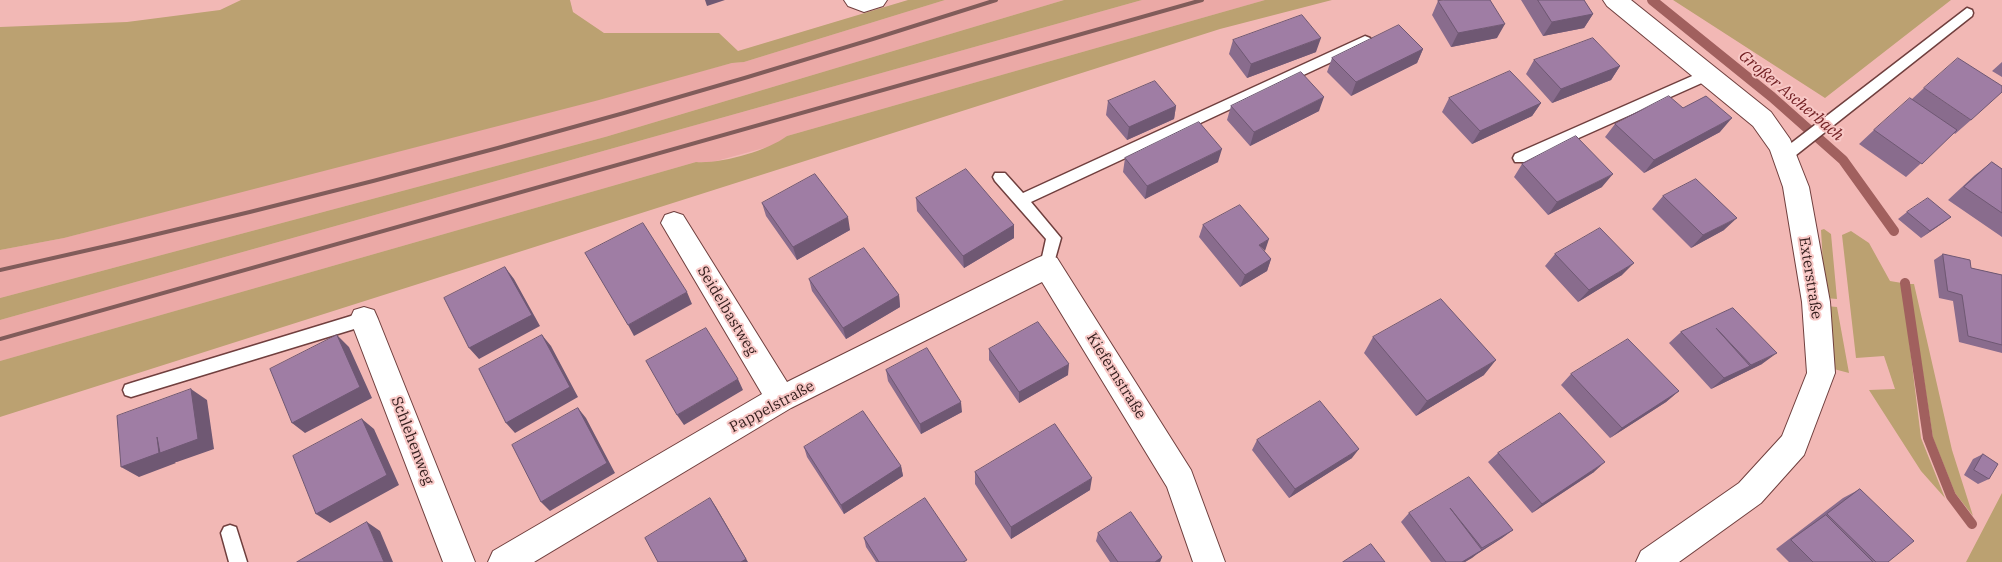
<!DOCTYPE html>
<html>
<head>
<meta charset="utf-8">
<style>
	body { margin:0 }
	canvas { display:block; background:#f2b8b5 }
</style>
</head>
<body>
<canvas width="2002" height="562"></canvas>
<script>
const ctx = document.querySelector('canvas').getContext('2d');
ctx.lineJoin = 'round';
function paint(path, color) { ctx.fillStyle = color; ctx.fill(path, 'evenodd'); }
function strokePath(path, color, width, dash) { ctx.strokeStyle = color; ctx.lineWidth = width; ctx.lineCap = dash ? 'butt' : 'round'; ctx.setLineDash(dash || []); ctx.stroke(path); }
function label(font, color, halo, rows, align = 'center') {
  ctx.font = font + ' "IBM Plex Serif",serif'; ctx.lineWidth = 4; ctx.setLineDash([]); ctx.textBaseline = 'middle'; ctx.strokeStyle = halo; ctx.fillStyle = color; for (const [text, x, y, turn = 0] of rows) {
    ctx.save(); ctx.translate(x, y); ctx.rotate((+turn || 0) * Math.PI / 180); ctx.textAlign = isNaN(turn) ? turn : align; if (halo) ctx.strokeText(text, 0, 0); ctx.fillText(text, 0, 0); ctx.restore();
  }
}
const built = new Path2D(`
	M945,0H1064L605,137L0,298V250L64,238L732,63L744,62Z
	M1142,0H1265L787,136L775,145L709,163L696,162L0,361V320Z`);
const green = new Path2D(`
	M241,0H570L573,12L604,33H719L738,51L908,0H945L744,62L732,63L599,100L64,238L0,250V27L127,22L220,10Z
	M1064,0H1142L0,320V298L605,137Z
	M1265,0H1332L1220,29L0,417V361L696,162C721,164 767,151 787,136Z
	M1673,0H1951L1825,98Z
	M1824,229L1831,234L1837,299L1825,298L1821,230Z
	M1851,231L1869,243L1890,281L1902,283L1921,438L1945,498L1921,471L1869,390L1895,389L1884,356L1856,358L1842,235Z
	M1909,284H1914L1952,450L1973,516L1955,493L1933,438Z
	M1826,306L1837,307L1849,373L1830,368Z
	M2002,493V562H1966Z`);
const stream = new Path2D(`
	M1652,0L1772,97L1843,160L1894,231
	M1905,283L1928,438L1951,496L1972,524`);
const lane = new Path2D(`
	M1967,8L1972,10L1973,13L1972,16L1791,159H1781L1779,155L1781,151Z
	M1365,36L1370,38L1372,41L1370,44L1031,202L1061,238L1052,270L1047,272L1042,270L1040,266L1046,239L995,181L993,177L995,173H1005L1023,193Z
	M1708,69L1713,70L1715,74L1713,78L1525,162H1515L1513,158L1515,154Z
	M364,312L369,314L372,319L369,324L364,326L131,397L125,395L123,390L125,385L131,383Z
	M230,525L236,527L247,562H229L221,533L224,527Z`);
const street = new Path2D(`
	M844,0H887L883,6L864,12L848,6Z
	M1603,0H1631L1771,112L1790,139L1809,187L1830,302L1835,373L1804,455L1761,503L1679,562H1636L1641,551L1739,483L1782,436L1807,373L1802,302L1783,187L1770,150L1753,126L1607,6Z
	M674,212L683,215L787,382L1037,258L1047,254L1057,258L1191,470L1225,562H1193L1167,487L1042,282L791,408L534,562H488L493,551L762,394L661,223L665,215Z
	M364,307L374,310L378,319L475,562H443L350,319L354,310Z`);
const rail = new Path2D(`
	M0,270C337,196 668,106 996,0
	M0,339L1202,0`);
const wall = new Path2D(`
	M1521,0H1584L1593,14L1584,28L1543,36Z
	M1438,1L1497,38L1451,47L1432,15Z
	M1233,40L1316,52L1247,78L1229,54Z
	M1423,49L1417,63L1351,96L1327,72L1332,58Z
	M1534,60L1620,66L1611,80L1552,103L1526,74Z
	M2002,62V77L1992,71Z
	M1924,88L1971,120L1955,134L1954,133L1906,177L1859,144L1874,130L1912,99Z
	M1449,98L1541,103L1532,116L1472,144L1442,112Z
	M1108,101L1176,106L1174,119L1127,140L1106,115Z
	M1231,106L1319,111L1250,146L1227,120Z
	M1683,108L1720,132L1644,173L1605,137L1615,124Z
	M1125,158L1218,162L1145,199L1123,172Z
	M1992,162L2002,169V237L1948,200L1975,175Z
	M1522,164L1602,187L1548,215L1514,177Z
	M1663,196L1724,230L1691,248L1652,209Z
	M916,198L1014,225V238L964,268L917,211Z
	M762,203L850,230L797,260L766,216Z
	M1907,212L1951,217L1921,238L1898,219Z
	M1203,225L1264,251L1271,259L1267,271L1240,287L1199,237Z
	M1555,254L1622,275L1578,302L1545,266Z
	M1943,254L1971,268L2002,275V353L1959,342L1953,301L1939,298L1934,260Z
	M809,279L899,295L900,307L846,339L812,291Z
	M1733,308L1762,364L1711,389L1669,343L1681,332Z
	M1373,337L1484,375L1416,416L1364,353Z
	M989,349L1068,375L1019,403L989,360Z
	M886,370L962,412L921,434L888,381Z
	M1571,374L1679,391L1666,402L1610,438L1561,385Z
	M1257,440L1352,458L1289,498L1252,450Z
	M804,447L901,466L903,476L844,514L807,457Z
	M1498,453L1594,472L1532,513L1488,462Z
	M1983,454L1989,479L1978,484L1964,475L1973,459Z
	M975,472L1090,490L1011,539L975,484Z
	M1860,489L1888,562H1789L1776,549L1843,498Z
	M1409,513L1513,530L1502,538L1477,554L1465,562H1431L1401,522Z
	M1098,533L1162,557L1160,562H1110L1096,541Z
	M864,538L967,562H876L866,547Z`);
const shadedWall = new Path2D(`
	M705,0H725L707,6Z
	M1593,14L1584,28L1543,36L1552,22Z
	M1505,24L1497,38L1451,47L1458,33Z
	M1321,38L1316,52L1247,78L1251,64Z
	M1423,49L1417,63L1351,96L1356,82Z
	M1620,66L1611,80L1552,103L1561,89Z
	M1324,97L1319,111L1250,146L1254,132Z
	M1541,103L1532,116L1472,144L1480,131Z
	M1176,106L1174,119L1127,140L1129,127Z
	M1732,118L1720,132L1644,173L1654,160Z
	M1222,149L1218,162L1145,199L1147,186Z
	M1613,174L1602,187L1548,215L1557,202Z
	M848,217L850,230L797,260L793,247Z
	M1951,217L1943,223L1921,238L1930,231Z
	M1737,218L1724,230L1691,248L1703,235Z
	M1014,225V238L964,268L963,256Z
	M1269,239L1265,251L1259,245Z
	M1271,259L1267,271L1240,287L1245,275Z
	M1634,263L1622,275L1578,302L1589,290Z
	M505,267L514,279L540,326L479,359L469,348Z
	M687,292L692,304L634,336L628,325Z
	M899,295L900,307L846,339L843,328Z
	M337,335L349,347L372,398L305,433L292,423Z
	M542,335L551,346L578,397L515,433L506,423Z
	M1777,353L1762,364L1711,389L1724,378Z
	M1496,360L1484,375L1416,416L1427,401Z
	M1069,364L1068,375L1019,403V392Z
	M738,379L743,390L684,425L677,415Z
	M191,389L207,400L214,449L177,462H175L176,463L139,477L121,467L157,437Z
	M1679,391L1666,402L1610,438L1622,428Z
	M961,402L962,412L921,434L920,424Z
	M578,408L586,418L615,473L550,511L541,502Z
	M362,419L374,429L399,485L330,523L316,514Z
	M1359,449L1352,458L1289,498L1295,489Z
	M1605,462L1594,472L1532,513L1542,504Z
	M901,466L903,476L844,514L841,505Z
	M1092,478L1090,490L1011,539V527Z
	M710,498L716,507L748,562H741Z
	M367,522L380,531L393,562H384Z
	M1513,530L1502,538L1477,554L1472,558L1465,562H1462Z
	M1162,557L1160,562H1155Z`);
const building = new Path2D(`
	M1444,0H1490L1505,24L1458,33L1438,1Z
	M1538,0H1584L1593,14L1552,22Z
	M1302,15L1321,38L1251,64L1233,40Z
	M1399,25L1423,49L1356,82L1332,58Z
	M1593,38L1620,66L1561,89L1534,60Z
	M1958,58L2002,86V92L1971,120L1924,88Z
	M1510,71L1541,103L1480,131L1449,98Z
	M1301,72L1324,97L1254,132L1231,106Z
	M1155,81L1176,106L1129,127L1108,101Z
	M1669,96L1683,108L1706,96L1732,118L1654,160L1615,124Z
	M1910,98L1957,130L1922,164L1874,130Z
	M1199,122L1222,149L1147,186L1125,158Z
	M1576,136L1613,174L1557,202L1522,164Z
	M1992,162L2002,169V213L1964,187Z
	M966,169L1014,225L963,256L916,198Z
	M815,174L848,217L793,247L762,203Z
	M1696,179L1737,218L1703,235L1663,196Z
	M1928,198L1951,217L1930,231L1907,212Z
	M1240,205L1269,239L1259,245L1271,259L1245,275L1203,225Z
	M643,223L687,292L628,325L585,253Z
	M1600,228L1634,263L1589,290L1555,254Z
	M864,248L899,295L843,328L809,279Z
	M1943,254L1970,260L1971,268L2002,275V345L1968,336L1962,295L1948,291Z
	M505,267L532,315L469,348L444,298Z
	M1441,299L1496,360L1427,401L1373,337Z
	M1733,308L1777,353L1751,365L1716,328L1750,366L1724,378L1681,332Z
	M1038,322L1069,364L1019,392L989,349Z
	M706,328L738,379L677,415L646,361Z
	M337,335L360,387L292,423L270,369Z
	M542,335L570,387L506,423L479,369Z
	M1628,339L1679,391L1622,428L1571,374Z
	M927,348L961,402L920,424L886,370Z
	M191,389L198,439L160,453L157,437L159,453L121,467L117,416Z
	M1320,401L1359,449L1295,489L1257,440Z
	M578,408L607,463L541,502L512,445Z
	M863,411L901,466L841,505L804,447Z
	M1560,413L1605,462L1542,504L1498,453Z
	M362,419L387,475L316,514L293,456Z
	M1055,424L1092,478L1011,527L975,472Z
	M1983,454L1998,464L1989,479L1974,470Z
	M1469,477L1513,530L1482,548L1450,508L1482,550L1462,562H1446L1409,513Z
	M1860,489L1914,541L1888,562H1876L1827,514Z
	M710,498L746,559L741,562H658L645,538Z
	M925,498L967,560L963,562H879L864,538Z
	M1131,512L1162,557L1155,562H1118L1098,533Z
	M1826,515L1873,562H1813L1791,540Z
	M367,522L384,562H297Z
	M1371,544L1385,562H1343Z`);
const streetNames = [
	["Exterstraße",1810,278,81],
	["Seidelbastweg",727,311,59],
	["Kiefernstraße",1116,376,58],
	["Pappelstraße",772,407,-28],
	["Schlehenweg",412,441,69]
];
const waterNames = [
	["Großer Ascherbach",1791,96,40]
];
paint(built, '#eba9a6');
paint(green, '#bba171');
strokePath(stream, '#a1605e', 10);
strokePath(lane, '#703f3e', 3);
strokePath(street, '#703f3e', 2);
paint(lane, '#fff');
paint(street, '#fff');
strokePath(rail, '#815c5a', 4);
paint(wall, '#896c8d');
paint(shadedWall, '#6f5873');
paint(building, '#9f7da4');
strokePath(building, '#6f5873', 1);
label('15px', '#331d1c', '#f8c8c6', streetNames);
label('italic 16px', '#732124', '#f8c8c6', waterNames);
</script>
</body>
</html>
